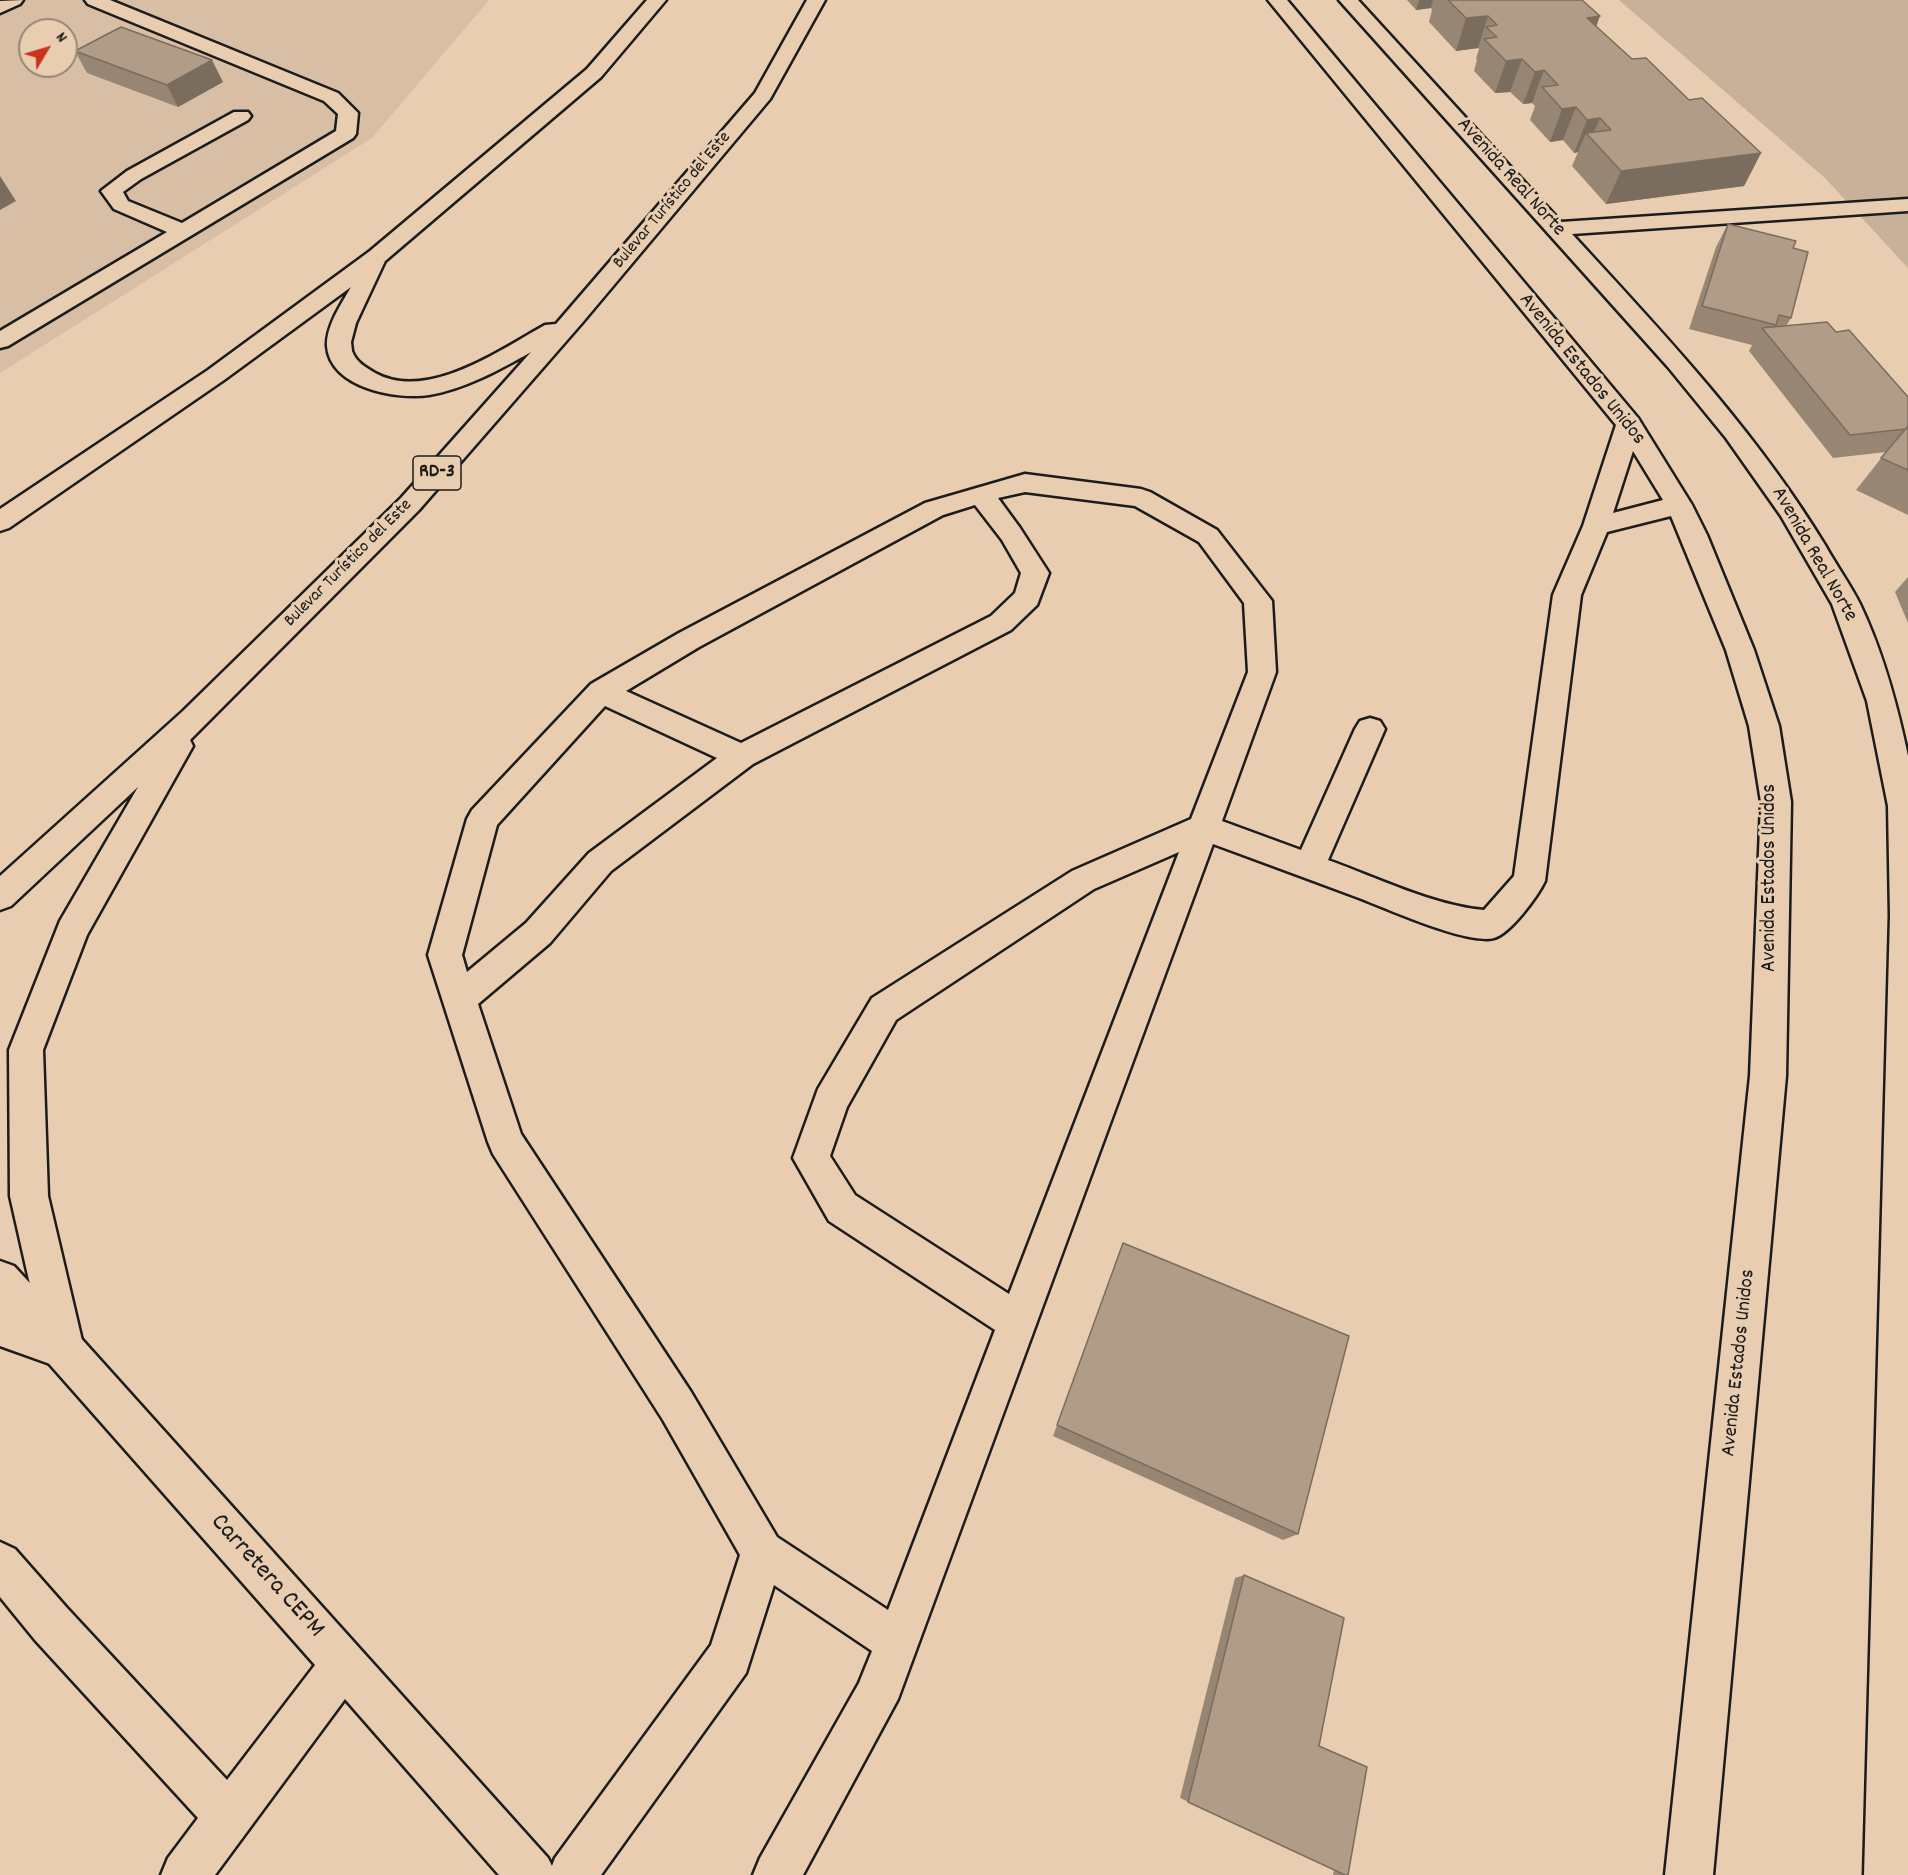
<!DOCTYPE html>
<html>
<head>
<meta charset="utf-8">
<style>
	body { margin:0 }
	#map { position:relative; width:1908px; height:1875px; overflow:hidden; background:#e9cdb0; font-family:Dekko,sans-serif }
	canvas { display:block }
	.north { position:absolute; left:18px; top:18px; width:60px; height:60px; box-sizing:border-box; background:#e9cdb0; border:2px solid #978675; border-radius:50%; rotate:52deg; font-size:16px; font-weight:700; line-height:24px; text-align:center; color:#1c1c1c }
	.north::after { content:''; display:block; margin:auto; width:21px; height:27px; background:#c8321e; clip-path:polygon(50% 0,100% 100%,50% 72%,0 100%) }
</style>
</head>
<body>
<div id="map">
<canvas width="1908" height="1875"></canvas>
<div class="north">N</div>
</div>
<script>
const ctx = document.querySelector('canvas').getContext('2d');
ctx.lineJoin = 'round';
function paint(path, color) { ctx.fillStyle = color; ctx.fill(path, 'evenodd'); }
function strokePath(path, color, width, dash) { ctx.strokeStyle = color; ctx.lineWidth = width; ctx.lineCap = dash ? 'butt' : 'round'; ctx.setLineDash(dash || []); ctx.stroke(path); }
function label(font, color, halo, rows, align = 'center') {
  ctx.font = font + ' Dekko,sans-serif'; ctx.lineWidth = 6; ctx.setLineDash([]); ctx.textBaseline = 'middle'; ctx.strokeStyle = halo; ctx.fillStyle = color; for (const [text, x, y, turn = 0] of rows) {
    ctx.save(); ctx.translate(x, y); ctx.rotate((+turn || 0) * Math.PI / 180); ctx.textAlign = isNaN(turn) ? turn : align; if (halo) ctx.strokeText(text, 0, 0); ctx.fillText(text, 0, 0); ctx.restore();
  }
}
const built = new Path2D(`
	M0,0H489L372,138L0,373ZM30,30H66V66H30Z`);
const green = new Path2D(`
	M1619,0H1908V268L1825,178Z`);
const minor = new Path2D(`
	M23,0L20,4L0,13V1Z
	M85,0H110L338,93L358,113L356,134L353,138L8,346L0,348V331L167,232L114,209L101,191L127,171L234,112H248L251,116L248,120L141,179L123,192L128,201L182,223L336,131L338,114L324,101L88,4Z
	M1268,0H1287L1638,418L1692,505L1707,535L1754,650L1779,726L1791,802L1786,1076L1713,1875H1665L1750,1076L1761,802L1749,726L1726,650L1671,516L1607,532L1581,595L1545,881C1538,896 1510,934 1494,938C1467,945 1388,909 1359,898C1311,880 1262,862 1213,844L898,1699L803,1875H753L760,1858L859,1683L872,1651L774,1585L746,1673L601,1875H499L345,1699L215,1875H161L168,1858L198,1818L35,1640L0,1597V1542L15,1549L67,1608L227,1780L315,1665L0,1308V1261L14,1266L78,1335L548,1858L552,1866L555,1858L711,1645L740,1555L663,1420L493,1154L488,1142L428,955L467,819L472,810L591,684L679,633L925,503L1025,474L1141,489L1150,492L1217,530L1272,601L1276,672L1222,821L1301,850L1355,729L1360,721L1370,718L1380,721L1385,729L1328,860C1375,877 1435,906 1484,910L1514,876L1553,595L1583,526L1616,425ZM1633,451L1663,500L1613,513ZM1025,492L1135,506L1199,542L1244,603L1248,672L1191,819L1072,871L872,998L818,1089L793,1158L829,1221L995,1330L888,1610L777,1537L691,1392L521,1134L478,1004L550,943L611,871L753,764L1011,630L1037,605L1049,573L1020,528L998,498ZM975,505L1002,540L1021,573L1015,593L991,616L741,743L626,691L699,647L943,515ZM605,706L717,758L589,853L526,923L467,972L462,955L497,825ZM1179,852L1009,1294L855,1195L830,1156L847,1107L896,1020L1094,889Z
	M1339,0H1358L1561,222L1908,199V211L1572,234C1663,333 1755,430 1825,545C1836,565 1850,584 1860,604C1883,652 1897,704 1908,756V1875H1864L1890,916L1888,806L1867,701L1832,604L1781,516L1726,438L1668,367Z`);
const highway = new Path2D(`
	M647,0H666L601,77L385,261L356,323L351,342L352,351C356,362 365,367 375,373C427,402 500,350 545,325L556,324L755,93L807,0H825L770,99L582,323L419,510L190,740L193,746L87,935L43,1050L48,1196L84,1349L78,1363L64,1369L0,1346V1306L38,1320L10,1196L9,1050L60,921L138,787L11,906L0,910V876L183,711L401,498L531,352C499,370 465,389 429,395C397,400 330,388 327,346C326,326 342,303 351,287L224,380L9,528L0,531V509L208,370L370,251L587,69Z`);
const wall = new Path2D(`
	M1407,0H1582L1596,27L1632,59L1761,153L1744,186L1606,204L1572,166L1578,152L1574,153L1563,140L1550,142L1530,120L1535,106L1532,103L1523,104L1510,92L1495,93L1474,71L1477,60L1476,59L1479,49L1478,48L1456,51L1429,22L1432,10L1431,8L1416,10Z
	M75,51L223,82L178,107L87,73Z
	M1728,224L1793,248L1791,318L1786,326L1836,332L1908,397V515L1856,490L1886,452L1833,458L1749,351L1752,345L1689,329L1716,247Z
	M1908,577V623L1895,592Z
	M1117,1260L1298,1534L1283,1540L1053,1436Z
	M1244,1575L1319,1746L1348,1875H1333L1334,1870L1180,1798L1235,1578Z`);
const shadedWall = new Path2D(`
	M1419,0H1433L1431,8L1416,10Z
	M1488,16L1478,48L1456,51L1466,18Z
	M1600,16L1588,49L1587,18Z
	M1522,59L1510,92L1495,93L1506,61Z
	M212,60L223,82L178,107L167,85Z
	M1544,70L1532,103L1523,104L1535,72Z
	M1576,107L1563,140L1550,142L1562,109Z
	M1600,118L1591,139L1586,133L1578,152L1574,153L1587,120Z
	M1761,153L1744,186L1606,204L1621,171Z
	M0,176L16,201L0,210Z`);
const building = new Path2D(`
	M1448,0H1582L1600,16L1587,18L1632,59L1646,58L1689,100L1702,98L1761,153L1621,171L1586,133L1611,130L1600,118L1587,120L1576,107L1562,109L1542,87L1558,85L1544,70L1535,72L1522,59L1506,61L1484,39L1497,37L1486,27L1497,25L1488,16L1466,18Z
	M121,27L212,60L167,85L75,51Z
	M1728,224L1796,241L1793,248L1808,252L1791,318L1779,315L1776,325L1702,306Z
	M1827,322L1836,332L1849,330L1908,397V426L1906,429L1850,435L1762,328Z
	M1908,426V470L1881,458Z
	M1123,1243L1349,1336L1298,1534L1057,1425Z
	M1244,1575L1344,1618L1319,1746L1367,1767L1348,1875H1345L1188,1802Z`);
const farStreetnames = [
	["Bulevar Turístico del Este",673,201,-50],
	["Bulevar Turístico del Este",349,564,-45]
];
const shields = [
	[437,473,48]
];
const shieldNames = [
	["RD-3",437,473]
];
const streetNames = [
	["Avenida Real Norte",1510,178,48],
	["Avenida Estados Unidos",1581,370,51],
	["Avenida Real Norte",1813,555,60],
	["Avenida Estados Unidos",1771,878,-90],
	["Avenida Estados Unidos",1740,1363,-84]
];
const nearStreetnames = [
	["Carretera CEPM",266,1577,48]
];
paint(built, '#d8bea4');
paint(green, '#c7b198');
strokePath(minor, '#1c1c1c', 5);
strokePath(highway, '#1c1c1c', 5);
paint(minor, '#e9cdb0');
paint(highway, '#e9cdb0');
paint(wall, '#978674');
paint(shadedWall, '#7b6d5e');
paint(building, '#b09c87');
strokePath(building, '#7b6d5e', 1.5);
label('18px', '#1c1c1c', '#e9cdb0', farStreetnames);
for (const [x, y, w] of shields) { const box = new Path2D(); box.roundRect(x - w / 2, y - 17, w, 34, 4.5); ctx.fillStyle = '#e9cdb0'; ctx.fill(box); strokePath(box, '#1c1c1c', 1.5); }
label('bold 20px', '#1c1c1c', null, shieldNames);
label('21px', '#1c1c1c', '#e9cdb0', streetNames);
label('26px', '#1c1c1c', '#e9cdb0', nearStreetnames);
</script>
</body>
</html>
